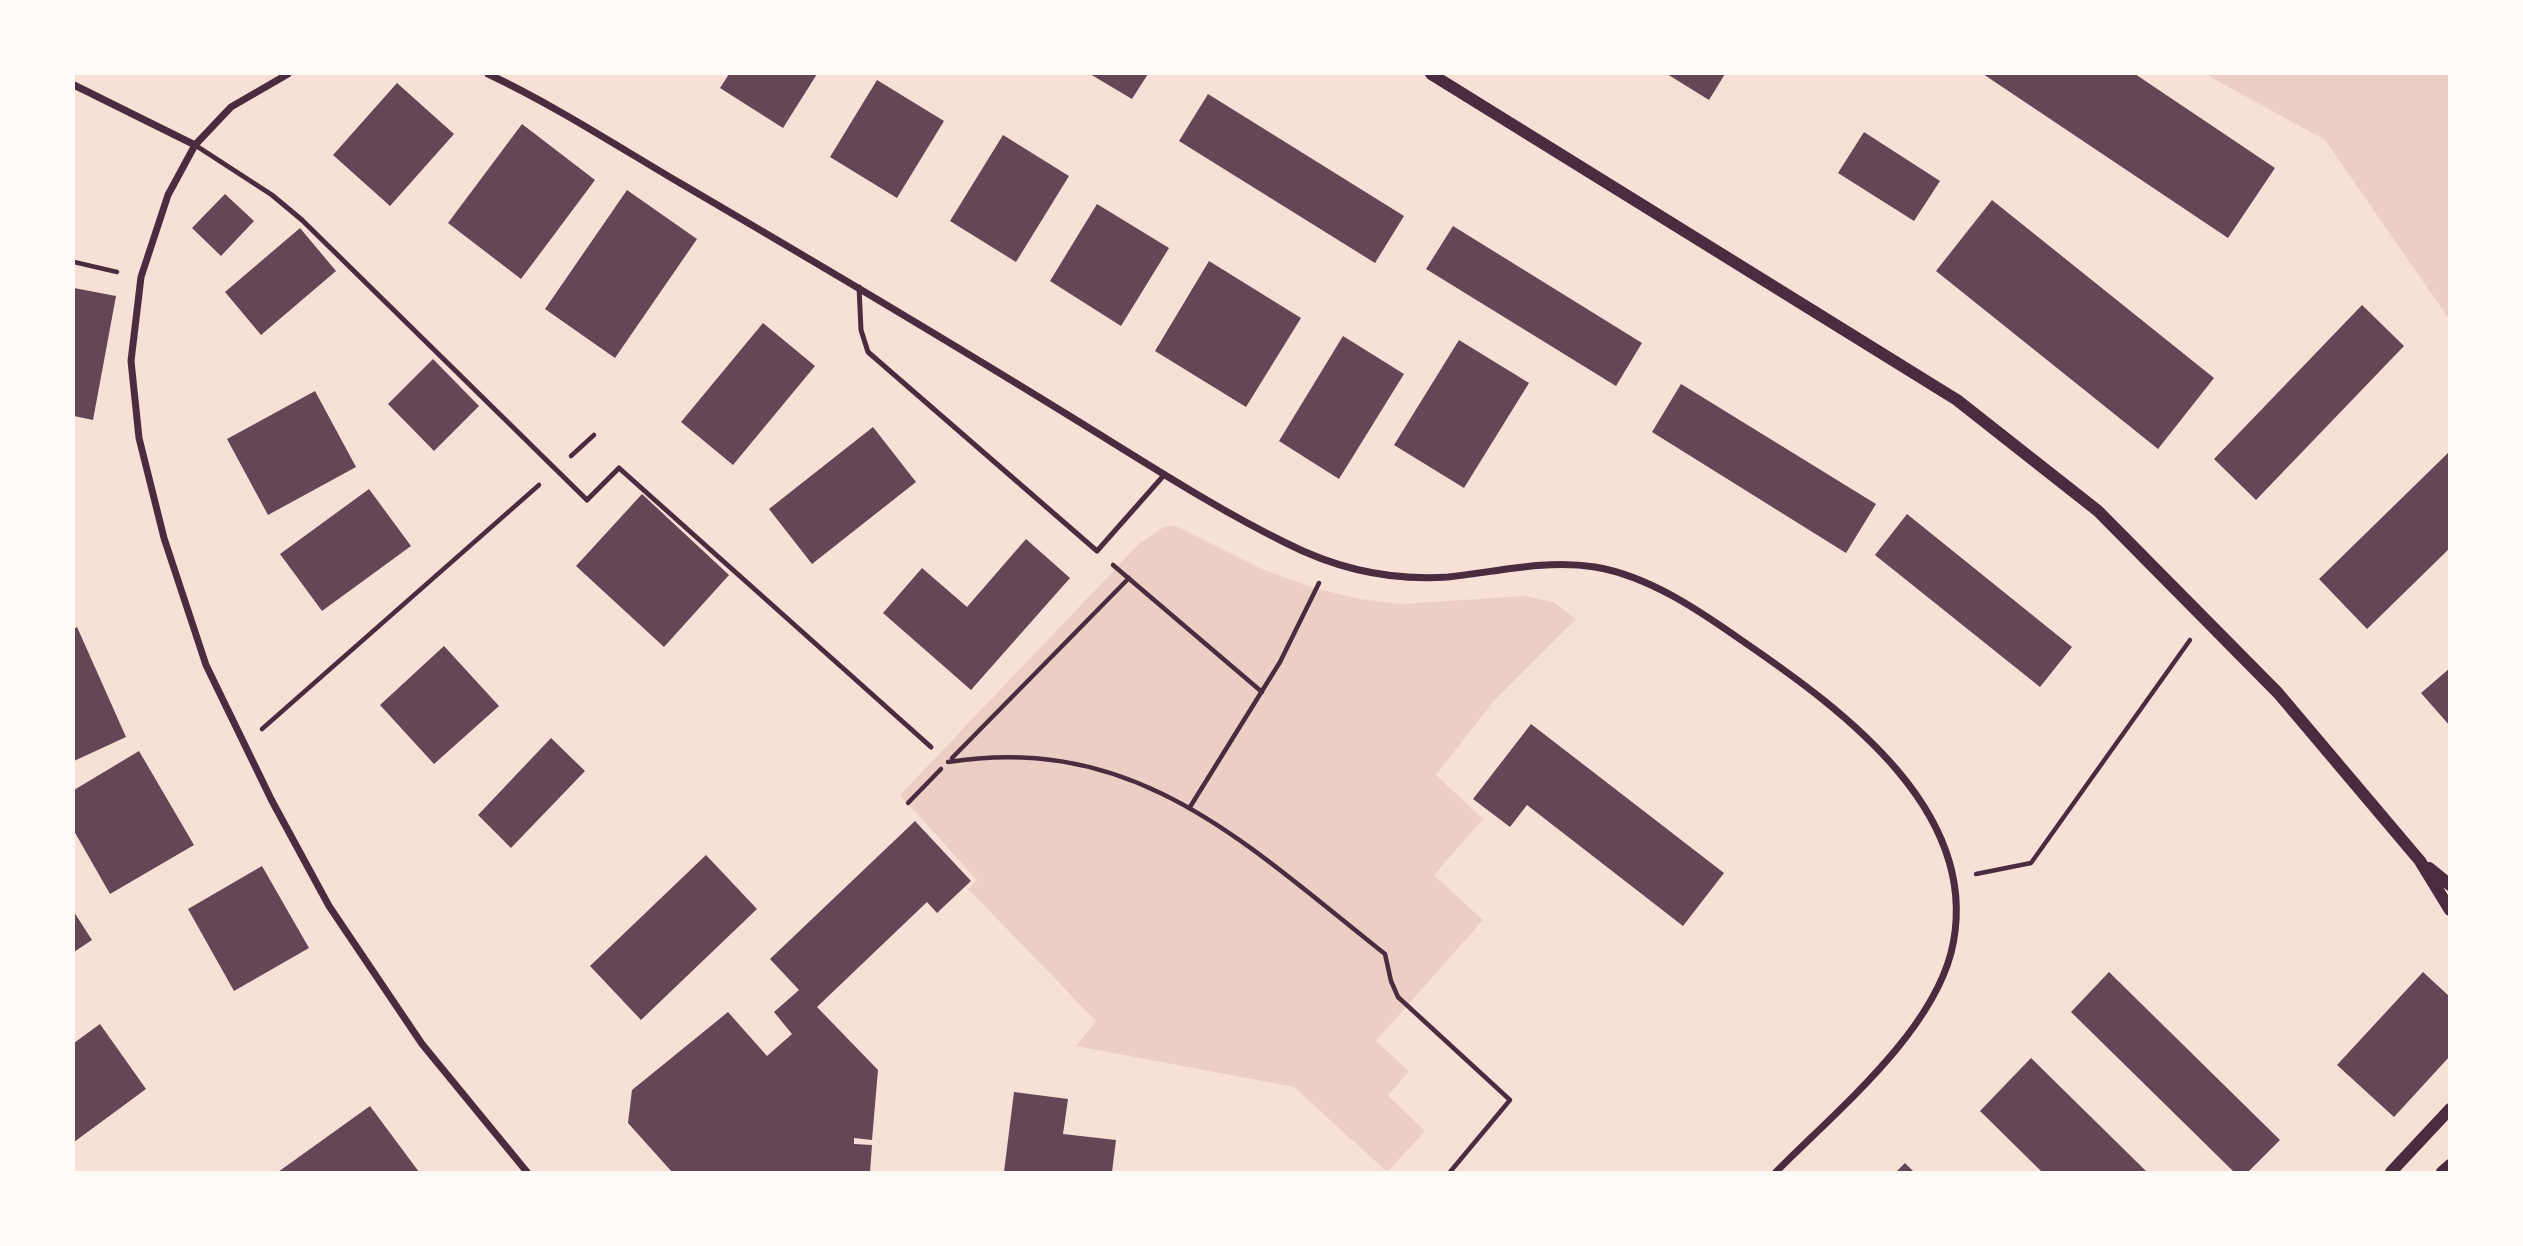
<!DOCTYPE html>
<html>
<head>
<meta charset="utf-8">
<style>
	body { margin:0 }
	#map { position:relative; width:2523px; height:1246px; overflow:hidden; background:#f7e1d7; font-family:Jost,sans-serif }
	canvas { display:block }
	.frame { position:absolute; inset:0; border:75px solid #fffaf5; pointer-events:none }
</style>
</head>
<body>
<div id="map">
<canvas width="2523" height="1246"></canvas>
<div class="frame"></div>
</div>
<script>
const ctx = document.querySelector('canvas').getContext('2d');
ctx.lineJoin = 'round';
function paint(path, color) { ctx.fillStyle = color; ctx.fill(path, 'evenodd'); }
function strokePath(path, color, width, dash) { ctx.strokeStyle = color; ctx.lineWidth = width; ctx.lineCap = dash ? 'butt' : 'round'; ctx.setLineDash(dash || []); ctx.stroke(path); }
const green = new Path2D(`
	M2205,74H2449V319L2325,140Z
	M1176,526L1262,569L1311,587L1359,599L1401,604L1525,596L1553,602L1576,619L1493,702L1436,775L1483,819L1434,875L1483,920L1376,1041L1409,1071L1388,1096L1425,1131L1387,1172L1294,1087L1076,1046L1096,1021L968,889L977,880L900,795L1139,544L1164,527Z`);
const building = new Path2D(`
	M729,74H817L783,128L720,88Z
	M1090,74H1148L1132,99Z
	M1667,74H1725L1709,100Z
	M1983,74H2135L2275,168L2228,238Z
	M877,80L944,121L897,198L830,157Z
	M397,83L454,134L390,206L333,155Z
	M1208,94L1404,216L1375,263L1179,141Z
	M522,124L595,180L521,279L448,223Z
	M1864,132L1940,181L1914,221L1838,173Z
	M1003,135L1069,176L1016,262L950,221Z
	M627,190L697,239L615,358L545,309Z
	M225,194L254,221L221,256L192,228Z
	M1992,200L2214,378L2158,449L1936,271Z
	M1097,204L1169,248L1121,326L1050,281Z
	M1453,226L1642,343L1616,386L1426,269Z
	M300,228L336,271L261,335L225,292Z
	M1209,261L1301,318L1246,407L1155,351Z
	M74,288L116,296L93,420L74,416Z
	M2362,305L2404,346L2256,500L2214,459Z
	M763,323L815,366L733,465L681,422Z
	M1343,336L1404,374L1339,479L1279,441Z
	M1459,340L1529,383L1464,488L1394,445Z
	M433,359L479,406L434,451L388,404Z
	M1681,384L1876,504L1846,553L1652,432Z
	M315,391L356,467L268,515L227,439Z
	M873,427L916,482L812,564L769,509Z
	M2450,451V548L2367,629L2319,579Z
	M369,489L411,546L322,611L280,554Z
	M642,494L729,575L664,647L576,566Z
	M1907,514L2072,647L2040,687L1875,555Z
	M1026,539L1070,578L971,690L883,613L922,568L967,607Z
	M77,627L126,737L74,761V629Z
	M444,646L499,706L434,764L380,705Z
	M2450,668V726L2421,693Z
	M1531,724L1724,873L1683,926L1527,805L1510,827L1473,799Z
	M551,738L585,771L511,848L478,815Z
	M139,751L194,845L110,894L74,831V790Z
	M915,821L971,881L937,913L927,902L817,1007L878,1070L872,1140L854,1138V1144L872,1145L870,1172H672L628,1123L632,1090L728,1012L767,1056L792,1034L774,1012L799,990L770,959Z
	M706,855L757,909L641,1020L590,966Z
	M262,866L309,948L234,991L188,909Z
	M74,912L92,940L74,952Z
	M2109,972L2280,1140L2248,1172H2234L2071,1012Z
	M2423,972L2450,997V1056L2394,1117L2337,1065Z
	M100,1024L146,1089L74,1142V1043Z
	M2031,1058L2147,1172H2042L1980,1111Z
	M1014,1092L1068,1099L1063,1134L1116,1140L1112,1172H1004Z
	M370,1106L419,1172H278Z
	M1905,1163L1914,1172H1896Z`);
const path = new Path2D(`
	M74,262L117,272
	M571,456L594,435
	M1113,565L1262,692
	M262,729L539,485
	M952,758L1129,578
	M948,762C1137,732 1248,846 1385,954L1391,981L1398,997L1510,1100L1450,1172
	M908,803L941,769
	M1190,807L1280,662L1319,583
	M1976,874L2031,863L2190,640`);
const service = new Path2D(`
	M195,145L272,195L302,220L587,500L619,468L931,747
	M859,287L861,330L868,352L1097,551L1165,474`);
const minor = new Path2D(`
	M288,74L231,107L195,145L168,195L141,277L131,361L139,438L164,538L206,665L272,801L329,906L422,1044L527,1172
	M488,74C554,105 617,146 680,183C810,259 940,336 1068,415C1140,459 1211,506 1286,543C1337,569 1391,581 1448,577C1497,572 1545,559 1595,567C1649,576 1700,611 1744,642C1843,710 1986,814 1951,953C1929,1036 1835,1112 1776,1172
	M74,85L195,145`);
const tertiary = new Path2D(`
	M1431,74L1957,400L2098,511L2278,693L2420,861L2450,910
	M2429,868L2450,885
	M2391,1172L2450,1109
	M2442,1172L2450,1165`);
paint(green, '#ebcfc5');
paint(building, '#644757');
strokePath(path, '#4a2c40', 4.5);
strokePath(service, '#4a2c40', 5);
strokePath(minor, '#4a2c40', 7);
strokePath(tertiary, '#4a2c40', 12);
</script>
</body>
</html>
